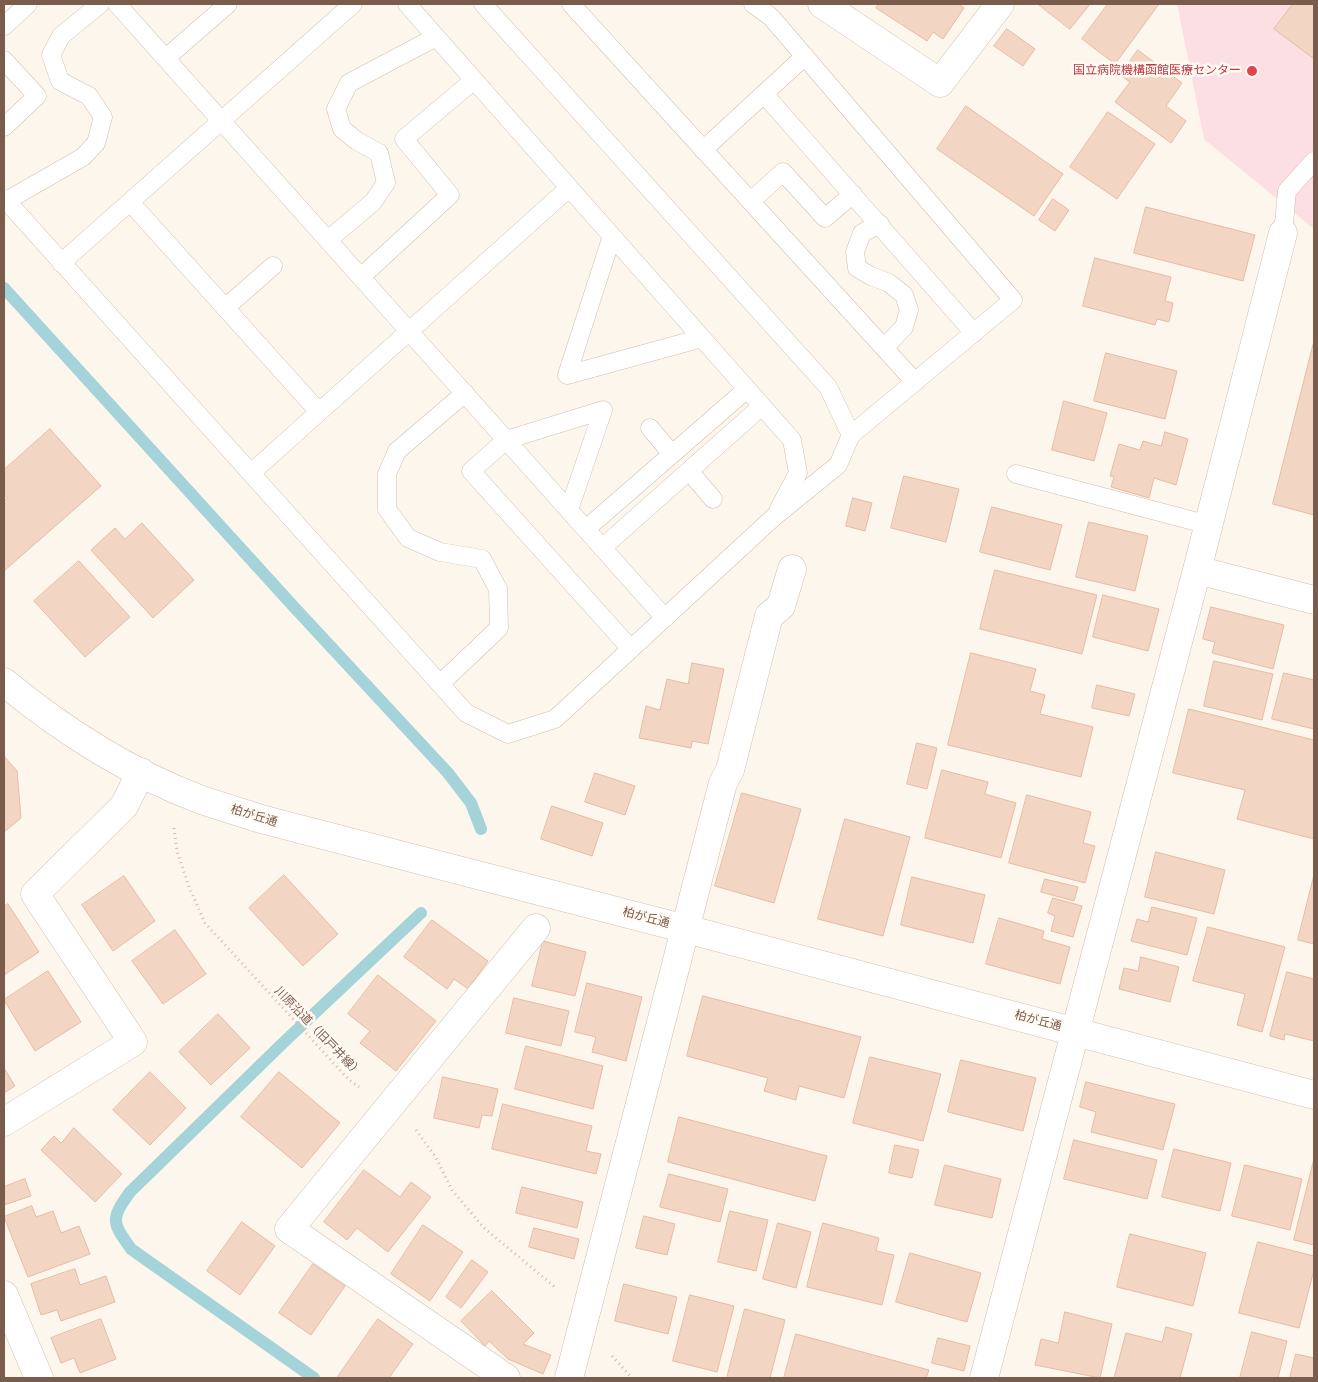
<!DOCTYPE html>
<html>
<head>
<meta charset="utf-8">
<style>
	body { margin:0 }
	#map { position:relative; width:1318px; height:1382px; overflow:hidden; background:#fdf6ec; font-family:Manrope,sans-serif }
	canvas { display:block }
	.frame { position:absolute; inset:0; border:5px solid #7a5c4d; pointer-events:none }
</style>
</head>
<body>
<div id="map">
<canvas width="1318" height="1382"></canvas>
<div class="frame"></div>
</div>
<script>
const ctx = document.querySelector('canvas').getContext('2d');
ctx.lineJoin = 'round';
function paint(path, color) { ctx.fillStyle = color; ctx.fill(path, 'evenodd'); }
function strokePath(path, color, width, dash) { ctx.strokeStyle = color; ctx.lineWidth = width; ctx.lineCap = dash ? 'butt' : 'round'; ctx.setLineDash(dash || []); ctx.stroke(path); }
function label(font, color, halo, rows, align = 'center') {
  ctx.font = font + ' Manrope,"Noto Sans JP",sans-serif'; ctx.lineWidth = 5; ctx.setLineDash([]); ctx.textBaseline = 'middle'; ctx.strokeStyle = halo; ctx.fillStyle = color; for (const [text, x, y, turn = 0] of rows) {
    ctx.save(); ctx.translate(x, y); ctx.rotate((+turn || 0) * Math.PI / 180); ctx.textAlign = isNaN(turn) ? turn : align; if (halo) ctx.strokeText(text, 0, 0); ctx.fillText(text, 0, 0); ctx.restore();
  }
}
const medical = new Path2D(`
	M1177,4H1314V229L1204,139Z`);
const stream = new Path2D(`
	M4,288L294,607L448,773L471,803L481,829
	M314,1378L131,1249C112,1222 110,1220 130,1192L284,1042L421,913`);
const building = new Path2D(`
	M879,4H958L964,8L943,39L933,32L927,41L876,8Z
	M1038,4H1090L1070,29Z
	M1108,4H1159L1115,64L1082,39Z
	M1293,4H1314V56L1313,58L1274,29Z
	M1007,29L1035,49L1023,66L994,46Z
	M1138,50L1182,83L1166,106L1186,121L1171,143L1115,102L1130,82L1120,75Z
	M966,106L1063,174L1034,216L937,149Z
	M1108,112L1155,144L1117,199L1070,167Z
	M1053,199L1069,210L1055,231L1039,220Z
	M1146,207L1255,235L1243,281L1134,253Z
	M1095,258L1171,277L1165,301L1173,303L1169,322L1157,319L1155,325L1083,306Z
	M1314,341V515L1273,504Z
	M1106,353L1177,371L1165,419L1094,401Z
	M1064,401L1107,413L1094,461L1052,450Z
	M50,429L101,486L4,571V501L7,498L4,494V470Z
	M1165,432L1188,439L1176,485L1154,478L1149,498L1111,487L1114,477L1110,476L1119,444L1140,450L1143,441L1161,446Z
	M904,476L959,489L946,542L891,528Z
	M853,498L872,503L865,531L846,526Z
	M992,507L1062,525L1050,570L980,552Z
	M1089,522L1148,536L1135,591L1076,577Z
	M142,523L194,580L153,618L91,550L115,528L125,539Z
	M79,561L130,617L85,657L34,601Z
	M995,570L1097,595L1082,654L980,629Z
	M1103,595L1159,609L1148,651L1093,637Z
	M1211,607L1284,625L1273,669L1212,653L1215,642L1203,639Z
	M971,653L1036,669L1030,691L1045,695L1040,714L1093,727L1081,777L948,745Z
	M1214,661L1273,674L1262,720L1204,706Z
	M692,663L724,669L708,744L692,741L691,748L639,738L646,706L660,710L667,679L688,684Z
	M1284,673L1314,680V729L1272,719Z
	M1097,685L1135,694L1129,716L1092,708Z
	M1189,709L1314,740V839L1237,819L1245,790L1173,773Z
	M917,743L937,748L927,789L907,784Z
	M4,756L17,771L21,818L4,832Z
	M942,770L988,782L985,794L1016,803L1001,858L925,838Z
	M595,773L635,786L625,815L585,802Z
	M742,793L801,809L774,903L715,886Z
	M1027,795L1091,812L1083,843L1095,846L1085,883L1009,863Z
	M552,806L603,823L592,856L541,839Z
	M845,819L910,837L883,936L818,919Z
	M1156,852L1225,870L1214,914L1145,897Z
	M284,875L338,934L303,966L249,908Z
	M1314,875V944L1298,940Z
	M124,876L155,921L113,951L82,905Z
	M912,877L985,895L973,943L901,925Z
	M1045,879L1078,887L1074,901L1041,892Z
	M1053,898L1082,906L1073,937L1051,931L1055,916L1048,913Z
	M8,904L39,952L4,975V907Z
	M1152,907L1197,918L1187,955L1131,941L1137,919L1148,922Z
	M999,918L1044,931L1042,939L1070,947L1060,984L986,964Z
	M432,920L488,961L468,989L454,979L447,989L404,957Z
	M1208,927L1285,947L1262,1032L1237,1025L1245,994L1193,981Z
	M175,930L206,974L163,1004L132,961Z
	M543,941L586,952L575,996L532,986Z
	M1141,957L1179,967L1170,1002L1119,989L1124,968L1138,971Z
	M48,971L81,1022L35,1051L4,1000Z
	M1287,972L1314,979V1041L1285,1034L1284,1040L1270,1036Z
	M378,975L436,1021L396,1071L360,1043L370,1031L348,1014Z
	M587,983L642,997L626,1061L592,1052L596,1037L575,1032Z
	M703,996L861,1037L844,1098L799,1086L796,1100L764,1091L768,1078L687,1056Z
	M514,998L569,1011L561,1046L506,1033Z
	M218,1014L250,1048L211,1085L179,1052Z
	M526,1046L603,1066L593,1109L515,1089Z
	M870,1057L941,1074L923,1141L853,1123Z
	M961,1060L1036,1078L1023,1131L948,1112Z
	M4,1068L15,1086L4,1093Z
	M150,1072L186,1108L150,1145L113,1110Z
	M279,1072L340,1123L302,1168L241,1117Z
	M443,1077L498,1089L492,1116L482,1115L479,1128L434,1118Z
	M1086,1082L1175,1104L1163,1150L1091,1132L1096,1112L1080,1107Z
	M503,1104L592,1126L586,1151L601,1154L596,1174L492,1149Z
	M679,1117L827,1156L815,1201L668,1162Z
	M74,1128L122,1174L95,1202L41,1150L54,1136L61,1143Z
	M1074,1140L1157,1160L1147,1199L1064,1179Z
	M895,1145L919,1150L912,1178L889,1173Z
	M1174,1149L1231,1163L1220,1211L1162,1197Z
	M1314,1159V1245L1294,1240Z
	M945,1165L1001,1179L992,1218L935,1205Z
	M1245,1165L1302,1179L1290,1230L1232,1216Z
	M364,1170L400,1197L411,1182L431,1197L388,1252L357,1228L347,1240L324,1222Z
	M669,1174L728,1189L720,1222L660,1207Z
	M25,1179L31,1196L4,1205V1187Z
	M522,1187L583,1202L577,1228L516,1213Z
	M32,1206L36,1217L53,1211L61,1233L79,1226L90,1254L28,1277L4,1217Z
	M730,1211L768,1220L756,1271L718,1262Z
	M644,1216L675,1224L667,1255L636,1248Z
	M242,1222L275,1246L240,1295L207,1271Z
	M778,1223L811,1232L796,1288L763,1279Z
	M823,1223L879,1238L876,1251L894,1255L882,1305L807,1287Z
	M423,1225L463,1252L430,1301L391,1274Z
	M534,1228L579,1239L574,1259L529,1247Z
	M1130,1234L1206,1253L1193,1306L1117,1287Z
	M1258,1242L1314,1256V1270L1299,1328L1239,1313Z
	M910,1253L981,1273L967,1322L896,1302Z
	M472,1260L488,1272L461,1308L446,1297Z
	M313,1264L345,1286L311,1335L279,1313Z
	M75,1269L80,1285L106,1276L115,1302L61,1321L57,1310L41,1315L31,1284Z
	M624,1284L677,1297L668,1334L615,1321Z
	M492,1291L534,1333L523,1344L551,1355L543,1374L508,1359L489,1341L485,1346L461,1321Z
	M690,1295L734,1306L717,1372L673,1361Z
	M745,1309L785,1320L770,1378H727Z
	M1065,1312L1112,1324L1100,1378L1035,1365L1041,1339L1058,1343Z
	M101,1319L116,1359L80,1373L74,1358L61,1363L51,1338Z
	M378,1319L413,1344L389,1378H337Z
	M1166,1327L1192,1334L1180,1378H1114L1126,1333L1162,1342Z
	M1252,1332L1287,1341L1278,1378H1240Z
	M796,1334L929,1370L926,1378H784Z
	M938,1338L970,1346L964,1371L932,1363Z
	M1296,1354L1314,1358V1378H1290Z`);
const path = new Path2D(`
	M174,828L177,851L189,887L205,923L349,1080L359,1087
	M416,1130L435,1156L452,1190L483,1227L556,1288
	M612,1356L632,1378`);
const lane = new Path2D(`
	M117,4L665,618
	M407,4L792,440L798,473L779,509
	M571,4L915,382
	M753,4L771,17L1013,300L851,435
	M4,26L28,4
	M166,58L228,4
	M4,60L37,96L4,127
	M764,94L974,333
	M703,150L805,56
	M4,198L466,713L508,734L555,719L775,516L838,465L851,435L828,387L483,4
	M6,201L83,157L96,143L103,117L89,96L60,81L51,55L61,36L100,4
	M751,201L783,172L825,218L853,194
	M130,202L319,412
	M880,224L862,233L855,252L857,268L871,276L889,283L904,295L909,310L904,327L884,348
	M1283,233L1287,191L1314,161
	M612,236L567,375L702,338
	M328,240L373,202L386,183L379,153L357,141L342,129L336,109L349,83L436,37
	M61,263L353,4
	M361,277L450,195L404,139L474,80
	M225,308L273,266
	M650,428L672,454
	M689,471L713,499
	M251,473L569,188
	M1016,474L1209,525
	M569,510L603,410L506,440L471,471L631,649
	M586,529L747,389
	M602,548L762,406
	M440,684L499,628L498,589L482,559L440,552L408,538L387,509V474L397,451L465,393`);
const street = new Path2D(`
	M822,4L940,83L1000,4
	M1197,570L1314,600
	M4,1122L133,1042L35,894L124,806L141,772
	M4,1295L39,1378
	M506,1378L289,1229L536,928
	M569,1378L723,783L730,770L769,616L781,606L792,569
	M984,1378L1197,570L1283,233`);
const secondary = new Path2D(`
	M4,682C62,730 128,772 199,799C219,806 240,812 261,819L686,929L1314,1095`);
const markers = [
	[1252,71,6,"#e0444e"]
];
const healthNames = [
	["国立病院機構函館医療センター",1241,71]
];
const streetNames = [
	["柏が丘通",254,816,17],
	["柏が丘通",646,918,15],
	["柏が丘通",1038,1021,15],
	["川原沿道（旧戸井線）",318,1032,46]
];
paint(medical, '#fbdfe3');
strokePath(stream, '#a5d3da', 12);
paint(building, '#f3d5c3');
strokePath(building, '#e6bba3', 1);
strokePath(lane, '#d1beb0', 19);
strokePath(street, '#d1beb0', 29);
strokePath(secondary, '#d6c0b0', 29);
strokePath(path, '#d9b8a5', 3, [1, 4]);
strokePath(lane, '#fff', 18);
strokePath(street, '#fff', 28);
strokePath(secondary, '#fff', 28);
for (const [x, y, r, color] of markers) { const dot = new Path2D(); dot.arc(x, y, r, 0, 2 * Math.PI); ctx.fillStyle = color; ctx.fill(dot); strokePath(dot, '#fffaf3', 2); }
label('12px', '#be3a42', '#fffaf3', healthNames, 'right');
label('12px', '#7a5c4d', '#fffaf3', streetNames);
</script>
</body>
</html>
